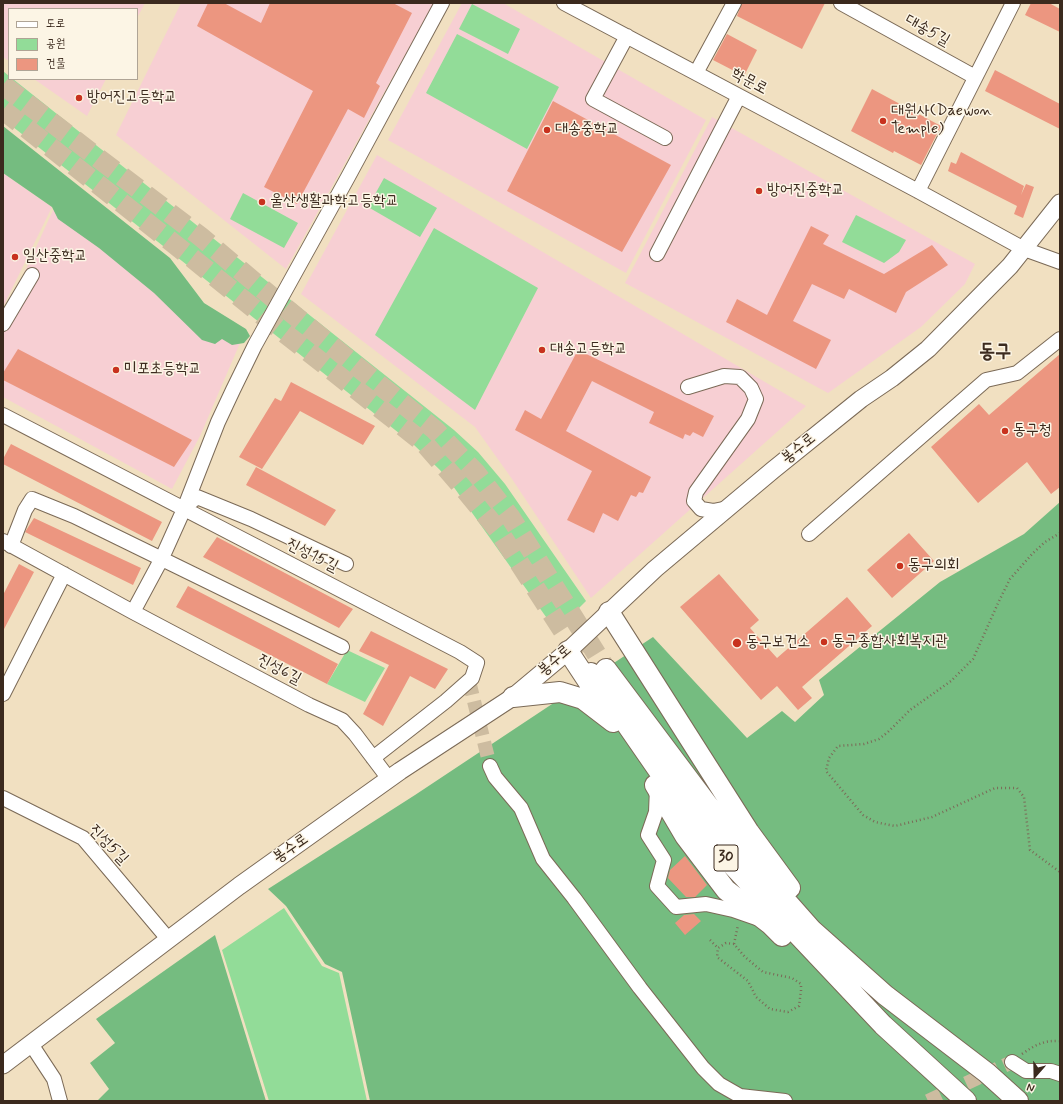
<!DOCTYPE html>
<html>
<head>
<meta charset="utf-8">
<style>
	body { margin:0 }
	#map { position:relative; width:1063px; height:1104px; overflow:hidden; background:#f1e0c1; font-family:Mynerve,"Poor Story",sans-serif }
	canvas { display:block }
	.frame { position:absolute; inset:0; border:4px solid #3b2a1e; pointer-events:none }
	.legend { position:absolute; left:8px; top:8px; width:130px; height:72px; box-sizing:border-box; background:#fcf5e5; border:1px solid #afa495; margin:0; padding:5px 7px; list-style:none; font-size:12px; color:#3b2a1e }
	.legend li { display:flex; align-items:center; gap:8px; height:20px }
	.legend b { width:20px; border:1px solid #afa495 }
	.north { position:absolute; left:1015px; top:1056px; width:40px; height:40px; -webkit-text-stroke:3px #fcf5e5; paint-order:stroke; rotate:200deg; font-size:11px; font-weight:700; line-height:16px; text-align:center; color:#3b2a1e }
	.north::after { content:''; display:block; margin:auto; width:14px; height:18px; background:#3b2a1e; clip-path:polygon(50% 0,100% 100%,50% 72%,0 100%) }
</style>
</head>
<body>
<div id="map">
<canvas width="1063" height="1104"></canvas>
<div class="frame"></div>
<ul class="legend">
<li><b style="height:5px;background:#fff"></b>도로</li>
<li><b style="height:11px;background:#92dc98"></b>공원</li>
<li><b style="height:11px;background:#ec9680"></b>건물</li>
</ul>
<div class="north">N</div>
</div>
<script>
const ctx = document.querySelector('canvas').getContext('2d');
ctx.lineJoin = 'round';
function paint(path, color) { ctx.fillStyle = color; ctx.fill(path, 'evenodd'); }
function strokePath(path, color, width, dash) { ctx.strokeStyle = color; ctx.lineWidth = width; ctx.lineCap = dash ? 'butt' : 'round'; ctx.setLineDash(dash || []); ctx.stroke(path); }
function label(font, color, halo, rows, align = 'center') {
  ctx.font = font + ' Mynerve,"Poor Story",sans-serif'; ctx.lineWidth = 3; ctx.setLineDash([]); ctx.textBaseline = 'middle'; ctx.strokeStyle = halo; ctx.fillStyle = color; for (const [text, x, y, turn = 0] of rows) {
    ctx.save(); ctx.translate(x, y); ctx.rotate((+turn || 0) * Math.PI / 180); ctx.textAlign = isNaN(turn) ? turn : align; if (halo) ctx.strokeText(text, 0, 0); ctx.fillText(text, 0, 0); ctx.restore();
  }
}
const built = new Path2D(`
	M3,3H145L137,18V9H9V61L3,57Z
	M181,3H434L286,269L116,135Z
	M462,3H503L706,120L626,273L388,140Z
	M34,79H106L87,116Z
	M712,117L975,264L965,284L921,327L828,393L625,283Z
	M377,155L806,406L591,598L512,479L475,427L301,294Z
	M3,173L52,207L3,307Z
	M54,208L240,343L200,436L172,489L3,397V313L22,278Z`);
const green = new Path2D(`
	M472,4L520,29L508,54L459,29Z
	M457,34L559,87L527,149L426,93Z
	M3,71L9,76V79H13L454,430L478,452L505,484L586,601L556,631L453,486L440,470L414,445L3,119Z
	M384,178L437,208L420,237L368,207Z
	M243,193L298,223L284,248L230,219Z
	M856,215L906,240L899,252L884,263L842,242Z
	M434,228L538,288L475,410L375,335Z
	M347,650L385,668L365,702L327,684Z
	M284,908L322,966L339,973L367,1101H269L222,950Z`);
const forest = new Path2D(`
	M3,126L170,258L204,303L246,329L250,336L244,343L232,345L222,339L215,344L202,340L154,293L99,248L58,219L52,207L3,173Z
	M1060,502V1101H370L342,972L325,964L286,906L268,889L415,795L653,637L747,738L782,711L795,722L824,695L819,680L940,582L1024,534Z
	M215,935L266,1101H97L109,1089L90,1063L115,1043L96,1019Z`);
const building = new Path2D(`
	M208,3H224L261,23L270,3H393L412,13L376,83L380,86L364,118L348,109L297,204L264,187L313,91L197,26Z
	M742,3H825L802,49L737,16Z
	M1031,3H1049L1060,9V32L1025,15Z
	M727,34L757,50L744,76L713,60Z
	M995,70L1060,104V129L985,91Z
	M872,89L941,126L921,165L894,151L893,153L851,131Z
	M553,101L671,165L622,252L507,191Z
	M961,152L1024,186L1021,195L1026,184L1034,187L1023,218L1014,214L1017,206L948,171L951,162L956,164Z
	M811,226L829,235L823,244L884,274L932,245L948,265L906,292L896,313L849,289L844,299L812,284L793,321L831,340L816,369L726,322L737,299L767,315Z
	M18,349L192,440L174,467L3,380V373Z
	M578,350L714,416L703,437L693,432L690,436L685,434L683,439L649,423L654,412L592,381L566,431L651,477L643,493L639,492L636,497L631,495L618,521L603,513L594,533L567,520L592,471L515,430L525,410L541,419Z
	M1060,354V487L1051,494L1027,462L978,503L931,447L979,404L989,415Z
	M291,382L375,426L363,445L300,411L262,469L239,457L275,398L281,401Z
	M11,444L162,522L152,541L3,464V459Z
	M256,467L336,510L325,526L246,485Z
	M34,518L141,568L133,585L25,532Z
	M909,533L934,561L892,598L867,570Z
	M217,537L353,609L339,628L203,557Z
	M19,564L34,572L3,631V595Z
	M719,574L759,620L750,628L777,658L847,597L872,626L802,687L812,698L798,710L777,686L761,700L680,607Z
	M188,586L338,664L327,684L176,607Z
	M371,631L448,669L435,689L410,676L383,726L363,714L389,665L359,651Z
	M685,856L707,885L695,897H686L668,878L670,870Z
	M694,914L701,921L685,935L675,923L684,915Z`);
const minorTunnel = new Path2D(`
	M469,681L490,766
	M928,1101L1012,1062`);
const highwayTunnel = new Path2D(`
	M3,85L201,237L278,302L435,430L476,473L511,518L606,669
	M3,110L192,258L268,320L424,443L465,490L498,530L583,662`);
const path = new Path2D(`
	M1060,533L1045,542L1033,553L1010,579L999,601L973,659L951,681L910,710L888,732L879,739L864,744L838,746L829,758L826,771L863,815L875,822L895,826L932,817L995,788H1017L1024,797L1030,850L1060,872
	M710,940L718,948
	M734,944L726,943L718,948L717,957L748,981L756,997L770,1009L788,1012L799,1006L801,991V984L792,978L763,972L745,957L734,944L738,925
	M1022,1054C1035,1045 1044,1040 1060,1041`);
const minor = new Path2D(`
	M564,3L918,191L1024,249L1060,262
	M841,3L975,77
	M627,36L593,99L665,138
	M696,73L734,3
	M918,191L1013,3
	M657,254L739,96
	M3,324L32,275
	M688,387L724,376L740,377L751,388L756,399L748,419L696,492L694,501L701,509L713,511L728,508
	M3,415L460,652L477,663L472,678L446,701L373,758
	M184,508L197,497L251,519L346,564
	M809,534L986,380L1017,373L1060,339
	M3,541L133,612L309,705L342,720L355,734L389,779
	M11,546L25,510L32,499L74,516L342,647
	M133,612L162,558L184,509L218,422L233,390L255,345L348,177L442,3
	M3,694L64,574
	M490,766L495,777L521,808L543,859L574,898L640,988L703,1068L719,1084L740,1096L785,1101
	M657,788L656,812L648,835L664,860L657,886L676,907L706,904L733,910L756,918
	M3,798L83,838L169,940
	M31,1044L54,1079L60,1101
	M1012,1062L1026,1071H1051L1060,1074`);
const major = new Path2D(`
	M3,1065L239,886L400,771L513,697L568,651L655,569L773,470L861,399L892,378L928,349L1010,266L1060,203`);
const highway = new Path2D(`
	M609,612L749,832L790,888
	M568,651L593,689
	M606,669L744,853L812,930L885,995L987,1073L1018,1101
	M591,673L665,780L732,865L883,1025L966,1101
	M513,697L560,692L583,699L613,722
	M655,785L685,836L726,890L770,924L782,936`);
const markers = [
	[79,98,4,"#c8321e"],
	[883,121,4,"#c8321e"],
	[547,130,4,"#c8321e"],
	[759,191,4,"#c8321e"],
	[262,202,4,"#c8321e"],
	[15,257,4,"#c8321e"],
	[542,350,4,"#c8321e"],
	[116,370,4,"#c8321e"],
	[1005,431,4,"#c8321e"],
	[900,566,4,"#c8321e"],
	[824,642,4,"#c8321e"],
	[737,643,5,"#c8321e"]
];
const shields = [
	[726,858,24]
];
const shieldNames = [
	["30",726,858]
];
const streetNames = [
	["대송5길",927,31,29],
	["학문로",749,82,28],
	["봉수로",799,449,-39],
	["진성15길",312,556,27],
	["봉수로",555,661,-41],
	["진성6길",279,670,28],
	["진성5길",108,845,46],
	["봉수로",291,849,-35]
];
const poiNames = [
	["방어진고등학교",87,98],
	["대원사(Daewon",891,112],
	["Temple)",891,130],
	["대송중학교",555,130],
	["방어진중학교",767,191],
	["울산생활과학고등학교",270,202],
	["일산중학교",23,257],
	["대송고등학교",550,350],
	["미포초등학교",124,370],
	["동구청",1013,431],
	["동구의회",908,566],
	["동구종합사회복지관",832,642],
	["동구보건소",746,643]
];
const districtNames = [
	["동구",995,353]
];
paint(built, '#f7cfd3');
paint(green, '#92dc98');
paint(forest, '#75bc80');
paint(building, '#ec9680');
strokePath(minorTunnel, '#cdbca0', 14, [14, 7]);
strokePath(highwayTunnel, '#cdbca0', 20, [20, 10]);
strokePath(minor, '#7b6a57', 16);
strokePath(major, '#7b6a57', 19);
strokePath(highway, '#7b6a57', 22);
strokePath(path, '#7b6a57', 2.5, [1, 3]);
strokePath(minor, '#fff', 14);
strokePath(major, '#fff', 17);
strokePath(highway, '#fff', 20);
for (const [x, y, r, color] of markers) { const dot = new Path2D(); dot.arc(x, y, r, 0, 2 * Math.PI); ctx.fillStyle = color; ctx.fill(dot); strokePath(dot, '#fcf5e5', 1.5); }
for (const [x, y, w] of shields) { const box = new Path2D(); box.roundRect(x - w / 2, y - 13, w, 26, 3); ctx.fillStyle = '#fcf5e5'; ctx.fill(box); strokePath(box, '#3b2a1e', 1); }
label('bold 15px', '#3b2a1e', null, shieldNames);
label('16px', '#3b2a1e', '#fcf5e5', streetNames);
label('16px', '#3b2a1e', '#fcf5e5', poiNames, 'left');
label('bold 20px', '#3b2a1e', '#fcf5e5', districtNames);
</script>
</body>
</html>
